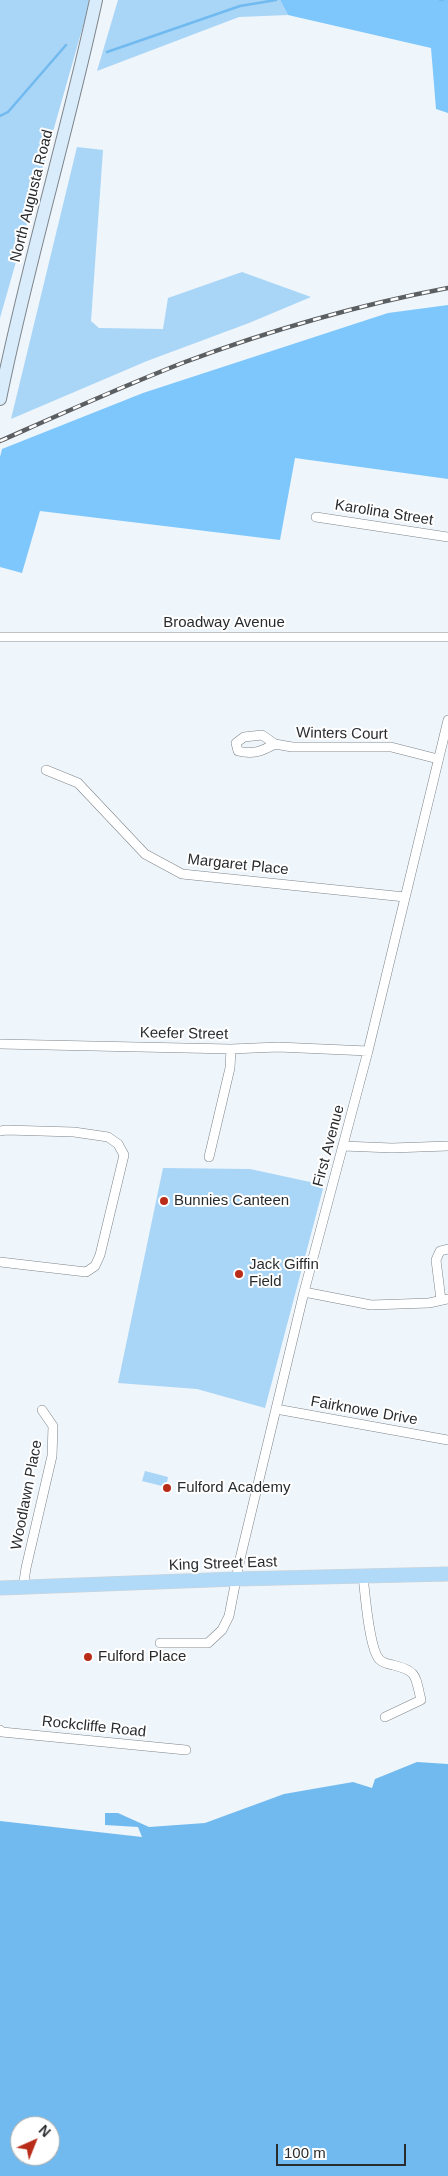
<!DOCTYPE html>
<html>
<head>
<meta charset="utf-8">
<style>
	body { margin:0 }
	#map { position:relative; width:448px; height:2176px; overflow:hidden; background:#eef5fb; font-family:Helvetica,sans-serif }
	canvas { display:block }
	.north { position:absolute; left:10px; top:2116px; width:50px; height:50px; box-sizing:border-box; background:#fff; border:1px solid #a9abab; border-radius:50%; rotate:44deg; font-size:14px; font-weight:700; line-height:20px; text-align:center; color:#292c2e }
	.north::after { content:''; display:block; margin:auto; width:18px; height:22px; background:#b92d18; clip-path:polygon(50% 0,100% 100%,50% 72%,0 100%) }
	.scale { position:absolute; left:276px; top:2144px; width:130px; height:22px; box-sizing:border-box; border:2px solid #292c2e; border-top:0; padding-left:6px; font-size:15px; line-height:18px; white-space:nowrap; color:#292c2e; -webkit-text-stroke:4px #fff; paint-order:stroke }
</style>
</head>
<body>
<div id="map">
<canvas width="448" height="2176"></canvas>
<div class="north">N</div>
<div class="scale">100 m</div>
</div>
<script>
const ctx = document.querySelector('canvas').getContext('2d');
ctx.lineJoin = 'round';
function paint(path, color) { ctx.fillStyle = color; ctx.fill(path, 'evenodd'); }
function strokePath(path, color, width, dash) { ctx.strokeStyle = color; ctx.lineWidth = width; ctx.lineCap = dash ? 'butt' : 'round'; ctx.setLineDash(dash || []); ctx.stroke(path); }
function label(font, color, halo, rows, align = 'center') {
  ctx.font = font + ' Helvetica,sans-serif'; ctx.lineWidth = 4; ctx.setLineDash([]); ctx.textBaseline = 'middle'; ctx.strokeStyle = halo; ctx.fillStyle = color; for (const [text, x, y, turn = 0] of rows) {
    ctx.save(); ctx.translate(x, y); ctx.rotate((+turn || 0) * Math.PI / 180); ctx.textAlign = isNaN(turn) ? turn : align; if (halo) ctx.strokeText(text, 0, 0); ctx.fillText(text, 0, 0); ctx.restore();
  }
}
const green = new Path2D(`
	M0,0H89L85,19L0,318Z
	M118,0H280L288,15L239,17L97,71Z
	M77,147L103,150L91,321L99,328L163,329L168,298L242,272L311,297L249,323L147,361L11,419Z
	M163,1168L250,1169L324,1185L265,1408L197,1389L118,1383Z
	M145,1471L168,1477L166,1487L142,1481Z`);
const forest = new Path2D(`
	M280,0H448V113L436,109L431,48L288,15Z
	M448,305V479L295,458L280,540L40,511L22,573L0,567V457L2,449L143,393L388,313Z`);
const water = new Path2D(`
	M417,1762L448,1764V2176H0V1821L142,1837L138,1827L105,1825V1813H118L149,1827L205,1823L284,1794L353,1782L372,1788L375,1779ZM20,2126H50V2156H20Z`);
const stream = new Path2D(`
	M440,0H443
	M107,52L240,6L276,0
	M0,116L8,112L66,45`);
const minor = new Path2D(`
	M316,517L448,537
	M0,637H448
	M275,744C262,751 253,755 238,751L236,743L244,737L262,735L275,744L292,747H391L438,759
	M46,770L78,783L145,854L182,874L405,897
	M0,1044L231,1049L278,1047L368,1051
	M0,1131L6,1130L74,1132L108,1137L118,1144L124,1155L100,1255L95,1266L86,1272L0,1262
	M343,1146L392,1148L448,1146
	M209,1157L230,1068L231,1049
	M304,1292L371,1305L429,1303L448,1299
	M441,1300L436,1260L440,1251L448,1249
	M276,1409L448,1440
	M363,1576C365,1593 369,1647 379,1659C383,1663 387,1664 393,1665C418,1671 415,1676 421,1700L385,1717
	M23,1588L26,1568L52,1456L53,1426L42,1410
	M160,1643H208L222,1630L229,1616L240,1559L304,1292L368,1051L448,720
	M0,1730L2,1732L186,1750`);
const secondary = new Path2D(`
	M0,399C27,265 67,134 96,0`);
const primary = new Path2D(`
	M0,1588L236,1579L448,1574`);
const rail = new Path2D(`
	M0,441C61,414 123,386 185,362C271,330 358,305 448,288`);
const markers = [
	[164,1201,5,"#b92d18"],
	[239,1274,5,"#b92d18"],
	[167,1488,5,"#b92d18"],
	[88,1657,5,"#b92d18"]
];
const streetNames = [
	["North Augusta Road",32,196,-76],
	["Karolina Street",384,513,9],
	["Broadway Avenue",224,623],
	["Winters Court",342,734,1],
	["Margaret Place",238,865,6],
	["Keefer Street",184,1034,1],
	["First Avenue",329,1146,-75],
	["Fairknowe Drive",364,1411,10],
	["Woodlawn Place",27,1495,-79],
	["King Street East",223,1564,-2],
	["Rockcliffe Road",94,1727,6]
];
const poiNames = [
	["Bunnies Canteen",174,1201],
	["Jack Giffin",249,1265],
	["Field",249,1282],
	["Fulford Academy",177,1488],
	["Fulford Place",98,1657]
];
paint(green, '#a9d5f7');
paint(forest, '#7ec7fd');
paint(water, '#71baef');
strokePath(stream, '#71baef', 2.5);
strokePath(minor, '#7f858a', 10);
strokePath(secondary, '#7f858a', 14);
strokePath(primary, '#d0d1d1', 15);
strokePath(minor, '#fff', 9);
strokePath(secondary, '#d8ecfb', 12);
strokePath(primary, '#b1daf8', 14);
strokePath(rail, '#5b5f62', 4.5);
strokePath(rail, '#fff', 2.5, [8]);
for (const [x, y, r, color] of markers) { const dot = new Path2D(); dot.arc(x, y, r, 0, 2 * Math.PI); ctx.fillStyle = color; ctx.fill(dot); strokePath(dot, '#fff', 2); }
label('15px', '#292c2e', '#fff', streetNames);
label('15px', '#292c2e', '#fff', poiNames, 'left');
</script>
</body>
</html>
